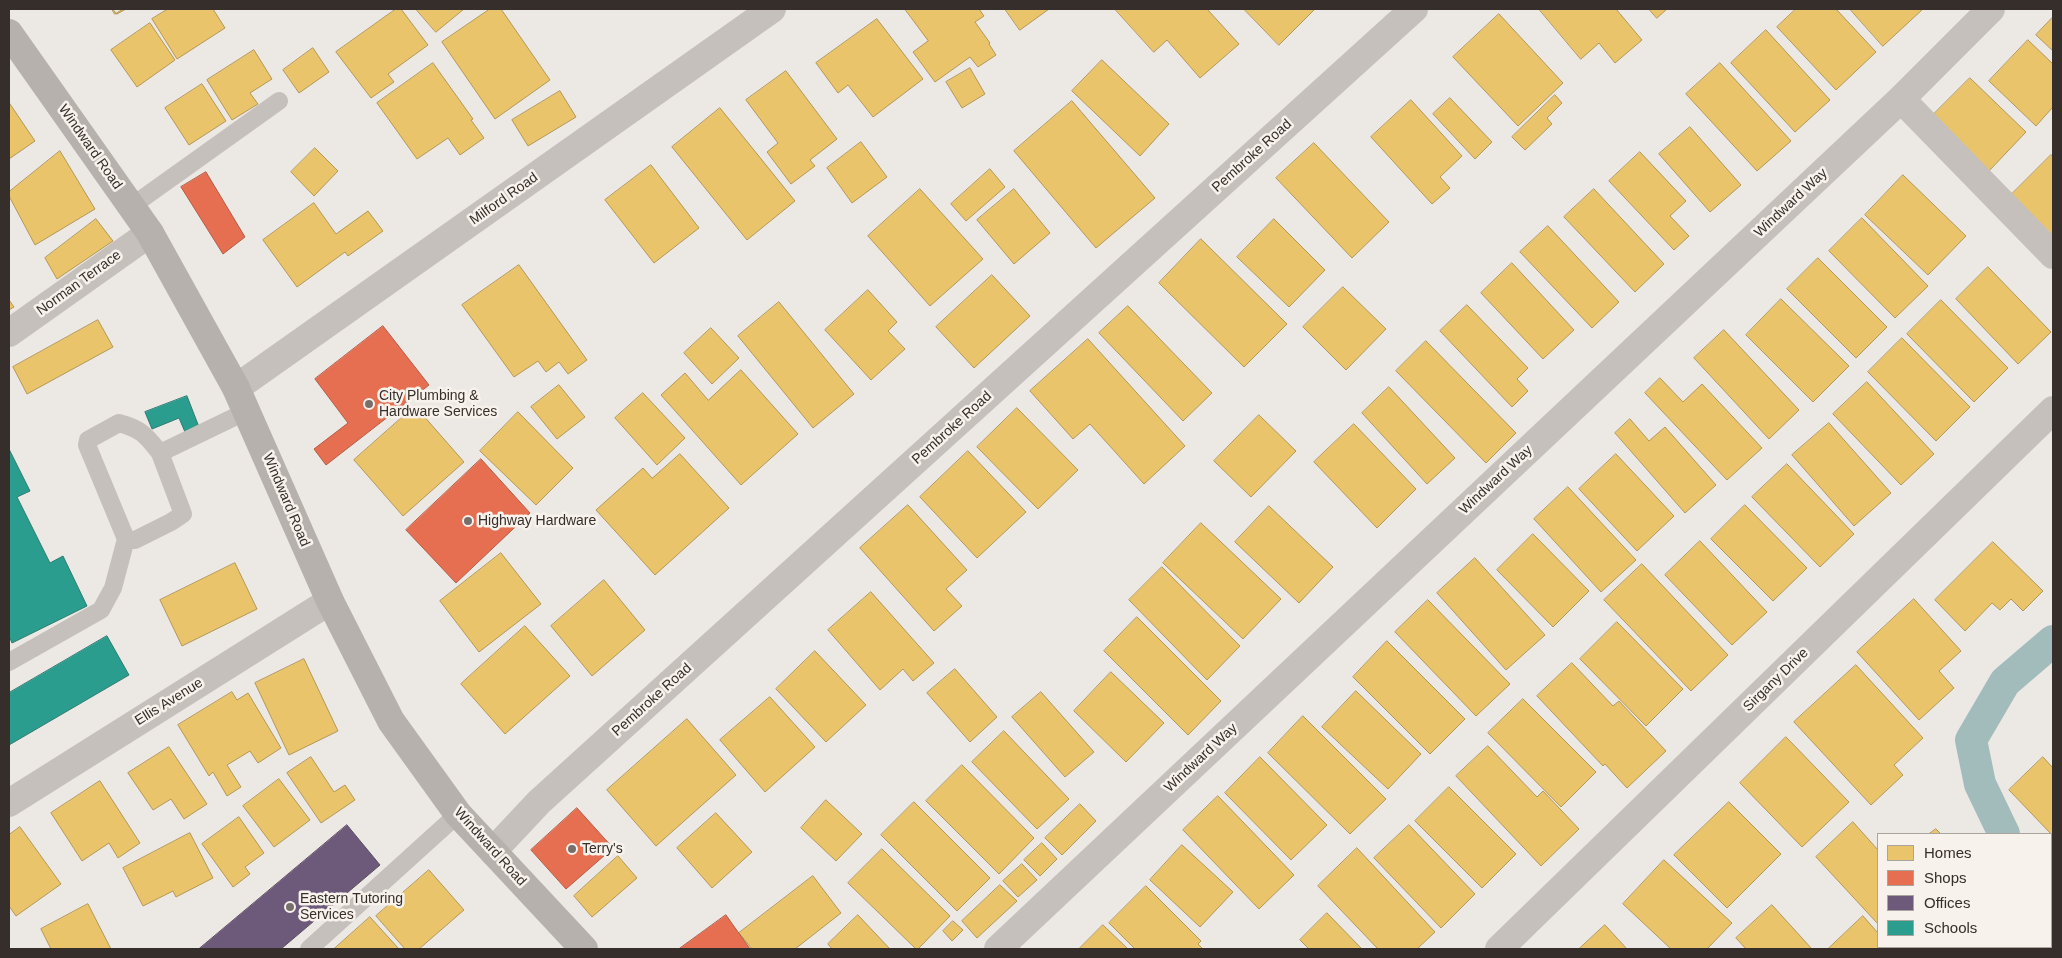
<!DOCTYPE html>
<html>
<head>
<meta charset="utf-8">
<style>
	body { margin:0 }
	#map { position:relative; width:2062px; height:958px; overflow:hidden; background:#ece8e4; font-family:Arial,sans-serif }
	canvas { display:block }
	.frame { position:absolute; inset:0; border:10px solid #362e2b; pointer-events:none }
	.legend { position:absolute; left:1877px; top:833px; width:175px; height:115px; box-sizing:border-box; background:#f8f2ec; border:1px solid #aaa49f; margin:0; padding:6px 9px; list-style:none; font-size:15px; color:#362e2b }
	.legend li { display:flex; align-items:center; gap:10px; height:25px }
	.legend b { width:25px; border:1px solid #aaa49f }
</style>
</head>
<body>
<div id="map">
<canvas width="2062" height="958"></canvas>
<div class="frame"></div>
<ul class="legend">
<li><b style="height:14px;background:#e9c46a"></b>Homes</li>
<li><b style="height:14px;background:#e76f51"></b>Shops</li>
<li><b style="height:14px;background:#6d597a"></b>Offices</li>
<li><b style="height:14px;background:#2a9d8f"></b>Schools</li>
</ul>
</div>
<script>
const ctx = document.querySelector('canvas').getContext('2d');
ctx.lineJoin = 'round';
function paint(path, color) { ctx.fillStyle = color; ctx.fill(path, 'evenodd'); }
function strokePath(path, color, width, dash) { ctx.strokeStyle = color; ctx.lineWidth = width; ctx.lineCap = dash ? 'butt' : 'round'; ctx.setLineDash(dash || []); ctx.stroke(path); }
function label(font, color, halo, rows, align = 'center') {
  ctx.font = font + ' Arial,sans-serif'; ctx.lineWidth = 5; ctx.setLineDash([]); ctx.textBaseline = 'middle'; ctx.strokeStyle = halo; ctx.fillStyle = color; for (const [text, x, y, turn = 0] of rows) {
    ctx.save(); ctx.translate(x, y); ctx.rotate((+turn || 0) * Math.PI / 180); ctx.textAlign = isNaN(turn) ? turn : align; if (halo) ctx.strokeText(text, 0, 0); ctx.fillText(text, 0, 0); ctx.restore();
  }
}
const homes = new Path2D(`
	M112,9H123L115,14Z
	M113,9H126L117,14Z
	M168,9H213L225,28L177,59L152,19Z
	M396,9H401L428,45L388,74L394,82L371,98L336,52Z
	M416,9H464L436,32Z
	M490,9H501L550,80L495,119L442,42Z
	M905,9H979L984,16L975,22L990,43L989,44L996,55L978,67L970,57L935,82L913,52L928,41Z
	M1005,9H1049L1020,30Z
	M1115,9H1207L1239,44L1200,78L1167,40L1154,52Z
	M1244,9H1315L1279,45Z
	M1539,9H1616L1642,40L1615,63L1599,43L1581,59Z
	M1649,9H1667L1657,18Z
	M1796,9H1836L1876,52L1836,90L1777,27Z
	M1850,9H1923L1883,46Z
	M1499,14L1563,83L1518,126L1453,57Z
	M2053,17V51L2036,35Z
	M877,19L923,79L873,117L848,85L838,93L816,63Z
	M150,23L175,60L137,87L111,50Z
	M1766,30L1830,100L1795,132L1731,63Z
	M2028,40L2053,64V107L2036,126L1989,81Z
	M313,48L329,72L299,93L283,70Z
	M254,50L272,79L250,93L258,104L232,120L207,80Z
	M1102,60L1169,124L1140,156L1072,91Z
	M433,63L473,119L471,120L484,138L460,155L448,138L417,159L377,103Z
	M1720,63L1791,141L1757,171L1686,94Z
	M970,68L985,94L962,108L946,82Z
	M786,71L837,139L810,160L815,166L791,184L767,152L778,143L746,100Z
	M1970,78L2026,132L1988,172L1931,117Z
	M202,84L226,121L189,145L165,108Z
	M560,91L576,117L528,146L512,120Z
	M1555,95L1562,103L1547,118L1552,124L1525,150L1512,137Z
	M1450,98L1492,142L1475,159L1433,114Z
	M1411,100L1462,156L1440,177L1450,188L1432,204L1371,137Z
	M1072,101L1155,198L1096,248L1014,151Z
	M10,104L35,141L9,159V105Z
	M720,108L795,201L747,240L672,147Z
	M1690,127L1741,185L1710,212L1659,154Z
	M861,142L887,177L852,203L827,168Z
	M1314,143L1389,222L1352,258L1276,178Z
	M315,148L338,171L314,196L291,172Z
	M60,151L95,209L35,245L9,196V192Z
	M1640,152L1686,201L1670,216L1689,236L1674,250L1609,181Z
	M2051,155L2053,156V237L2012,194Z
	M651,165L699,228L654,263L605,200Z
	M990,169L1005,187L966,221L951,204Z
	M1903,175L1966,236L1928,275L1865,215Z
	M920,189L983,259L930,306L868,236Z
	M1014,189L1050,233L1014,264L977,220Z
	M1594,189L1664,264L1635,292L1564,217Z
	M314,203L336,234L368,211L383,231L348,256L345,252L297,287L263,240Z
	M1862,218L1928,286L1895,318L1829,251Z
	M96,219L113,241L57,279L45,258Z
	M1274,219L1325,270L1289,307L1237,257Z
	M1548,226L1619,302L1592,328L1520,252Z
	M1201,239L1287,324L1244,367L1159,283Z
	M1818,258L1887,327L1856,358L1787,289Z
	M1512,263L1574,330L1543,359L1481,293Z
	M519,265L587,360L568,374L559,362L546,372L538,361L514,377L462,305Z
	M1988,267L2051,332L2018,364L1956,299Z
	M992,275L1030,316L974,368L936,327Z
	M1343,287L1386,329L1346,370L1303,327Z
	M868,290L897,322L888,331L905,349L871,380L825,330Z
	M1781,299L1849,366L1813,402L1746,335Z
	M9,300L14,307L9,310Z
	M1941,300L2008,368L1974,402L1907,334Z
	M779,302L854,394L813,428L738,336Z
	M1467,305L1528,368L1517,379L1528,391L1512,407L1440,331Z
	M1128,306L1212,393L1183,421L1099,333Z
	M98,320L113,347L27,394L13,367Z
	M711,328L739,358L712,384L684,353Z
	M1724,330L1799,410L1769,439L1694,358Z
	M1902,338L1970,407L1936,441L1868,372Z
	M1088,339L1185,446L1144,484L1090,424L1073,439L1030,391Z
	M1426,341L1516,433L1486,463L1396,371Z
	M741,370L798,434L741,485L661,395L685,373L708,400Z
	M1660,378L1683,402L1702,384L1762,448L1727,480L1645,393Z
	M1867,382L1934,454L1901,485L1833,414Z
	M559,385L585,417L557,439L531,407Z
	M1389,387L1455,458L1427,484L1362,413Z
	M643,393L685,438L657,465L615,418Z
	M415,406L464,462L403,516L354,460Z
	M1017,408L1078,470L1038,509L977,447Z
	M518,412L573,468L536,505L480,451Z
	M1259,415L1296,451L1251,497L1214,461Z
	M1630,419L1649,441L1665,427L1716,485L1685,513L1615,433Z
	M1829,423L1891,493L1854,526L1792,455Z
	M1354,424L1416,489L1377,528L1314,462Z
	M968,451L1026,512L977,558L920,497Z
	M680,454L729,508L655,575L596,510L643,468L652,478Z
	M1616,454L1674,516L1637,551L1579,489Z
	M1787,464L1854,534L1820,567L1752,497Z
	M1568,487L1636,560L1601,592L1534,519Z
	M908,505L967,570L946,589L962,606L934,631L860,548Z
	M1745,505L1807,568L1773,601L1711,539Z
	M1269,506L1333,567L1299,603L1235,542Z
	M1201,523L1281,599L1243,639L1163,563Z
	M1533,534L1589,591L1553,627L1497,570Z
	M1700,541L1767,612L1732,645L1665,575Z
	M1993,542L2043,591L2023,611L2011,599L2000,610L1992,603L1965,631L1935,600Z
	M501,553L541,604L479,652L440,601Z
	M1475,558L1545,635L1506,670L1437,593Z
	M235,563L257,609L182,646L160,600Z
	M1642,564L1728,655L1691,691L1604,600Z
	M1162,567L1240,646L1207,680L1129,600Z
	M604,580L645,630L592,676L551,626Z
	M871,592L934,663L913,681L903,669L880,690L828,630Z
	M1914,599L1961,651L1939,671L1954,688L1919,720L1857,652Z
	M1428,600L1510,684L1476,716L1395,632Z
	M1137,617L1221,701L1188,735L1104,651Z
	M1617,622L1683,689L1646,726L1580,659Z
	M525,626L570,676L505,734L461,684Z
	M1387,641L1465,719L1430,754L1353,677Z
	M815,651L866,705L826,742L776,689Z
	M304,659L338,731L289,755L255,683Z
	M1572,663L1613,706L1619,701L1666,751L1627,788L1605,764L1603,766L1537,696Z
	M1856,665L1923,738L1894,765L1903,775L1871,805L1794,722Z
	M955,669L997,717L970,742L927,693Z
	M1111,672L1164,723L1126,762L1074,711Z
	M1356,691L1421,754L1388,789L1322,727Z
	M232,692L237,700L248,693L281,748L258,763L250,751L227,765L241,787L227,796L213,772L209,776L178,725Z
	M1041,692L1094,752L1065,777L1012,717Z
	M770,697L815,747L765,792L720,740Z
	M1523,699L1596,772L1561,807L1488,733Z
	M1303,716L1386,799L1350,834L1268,753Z
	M687,719L736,775L656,846L607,790Z
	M1004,731L1069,799L1037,829L972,762Z
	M1786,737L1849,802L1802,847L1740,783Z
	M1488,746L1537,797L1543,791L1579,829L1541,866L1456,776Z
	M169,747L207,804L184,819L171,799L153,810L128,773Z
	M311,757L334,792L345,785L355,800L321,823L287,773Z
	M1260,757L1327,825L1291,860L1225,793Z
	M2043,757L2053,768V836L2009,790Z
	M962,765L1034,838L999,874L926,801Z
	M279,779L310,820L274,847L243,806Z
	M100,781L140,843L118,858L109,843L82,861L51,813Z
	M1449,787L1516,854L1482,888L1415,821Z
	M1218,796L1294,875L1259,909L1183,830Z
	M826,800L862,834L836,861L801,828Z
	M914,802L990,878L957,911L881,835Z
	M1729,802L1781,854L1727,908L1674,855Z
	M1080,804L1096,821L1062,855L1045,838Z
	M716,813L752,852L712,888L677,848Z
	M239,817L264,853L245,867L250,874L233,887L202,844Z
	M1853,822L1878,850V924L1816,857Z
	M1409,825L1475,894L1441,928L1374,858Z
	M20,827L61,884L16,916L9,906V835Z
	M1936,829L1941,834H1929Z
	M190,833L213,878L176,897L173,891L143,906L123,868Z
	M1042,843L1057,859L1040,876L1024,860Z
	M1182,845L1233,892L1200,927L1150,880Z
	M1357,848L1435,932L1417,949H1378L1318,886Z
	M882,849L950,916L918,949H916L848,883Z
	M618,856L637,878L592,917L574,896Z
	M1664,860L1732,923L1707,949H1671L1623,904Z
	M1022,864L1037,880L1018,897L1003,881Z
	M429,870L464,910L419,949H405L376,916Z
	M813,876L841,913L795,949H752L739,933Z
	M1000,885L1017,901L977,938L962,921Z
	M1146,886L1201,941L1198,944L1203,949H1135L1109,923Z
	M88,904L111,949H51L41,929Z
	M1772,905L1812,949H1746L1736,938Z
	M1327,913L1362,949H1309L1300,940Z
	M858,915L890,949H832L828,944Z
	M1863,916L1878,933V947H1891L1894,949H1828Z
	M370,917L399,949H334Z
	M953,921L963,930L952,941L943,931Z
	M1103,925L1128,949H1079Z
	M1605,925L1627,949H1579Z
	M1899,947H1914L1911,949H1902Z`);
const shops = new Path2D(`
	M206,172L245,237L223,254L181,187Z
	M383,326L429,385L326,465L314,449L348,423L315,379Z
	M481,459L530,513L456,583L406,530Z
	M577,808L613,848L566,889L531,850Z
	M726,915L750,949H679Z`);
const offices = new Path2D(`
	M347,825L380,865L281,949H199Z`);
const schools = new Path2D(`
	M187,396L199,427L185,432L179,418L152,429L145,412Z
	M9,449L30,491L17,497L50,563L63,556L87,606L12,643L9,636Z
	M107,636L129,675L9,745V693Z`);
const canal = new Path2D(`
	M2004,834L1980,784L1971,740L2005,682L2053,641`);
const service = new Path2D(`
	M132,206L279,101
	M160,453C146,435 141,429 119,423L88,440L87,445L126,539L135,540L171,522L183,514L160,453L247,411
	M9,662L101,610L113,588L126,539
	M309,949L458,814`);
const minor = new Path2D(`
	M1901,99L2053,255
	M9,333L150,233
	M236,388L772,9
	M9,803L330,601
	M493,851L539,802L1414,9
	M2051,916L2053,914
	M998,949L1901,99L1991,9
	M1499,949L2053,410
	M2016,949L2019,947`);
const secondary = new Path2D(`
	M9,33L150,233L236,388L330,601L391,721L458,814L584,949`);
const markers = [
	[369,404,5,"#766f6c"],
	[468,521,5,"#766f6c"],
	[572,849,5,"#766f6c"],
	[290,907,5,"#766f6c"]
];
const streetNames = [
	["Windward Road",90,147,55],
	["Pembroke Road",1252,156,-42],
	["Milford Road",504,199,-35],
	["Windward Way",1791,203,-43],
	["Norman Terrace",79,283,-36],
	["Pembroke Road",952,428,-42],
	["Windward Way",1496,480,-43],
	["Windward Road",286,500,67],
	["Sirgany Drive",1776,680,-44],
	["Pembroke Road",652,700,-42],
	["Ellis Avenue",169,702,-32],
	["Windward Way",1201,758,-43],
	["Windward Road",490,847,48]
];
const poiNames = [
	["City Plumbing &",379,396],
	["Hardware Services",379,412],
	["Highway Hardware",478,521],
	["Terry's",582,849],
	["Eastern Tutoring",300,899],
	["Services",300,915]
];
paint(homes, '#e9c46a');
strokePath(homes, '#b39757', 1);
paint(shops, '#e76f51');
strokePath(shops, '#b25c46', 1);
paint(offices, '#6d597a');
strokePath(offices, '#5c4c62', 1);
paint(schools, '#2a9d8f');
strokePath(schools, '#2e7c71', 1);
strokePath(canal, '#a2bcbb', 32);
strokePath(service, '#c6c0bc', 18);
strokePath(minor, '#c6c0bc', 28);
strokePath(secondary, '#b6b1ad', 28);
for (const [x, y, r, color] of markers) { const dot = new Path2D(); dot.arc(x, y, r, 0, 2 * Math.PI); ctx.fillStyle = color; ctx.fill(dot); strokePath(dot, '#f8f2ec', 2); }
label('14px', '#362e2b', '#f8f2ec', streetNames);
label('14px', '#362e2b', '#f8f2ec', poiNames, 'left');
</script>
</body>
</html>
